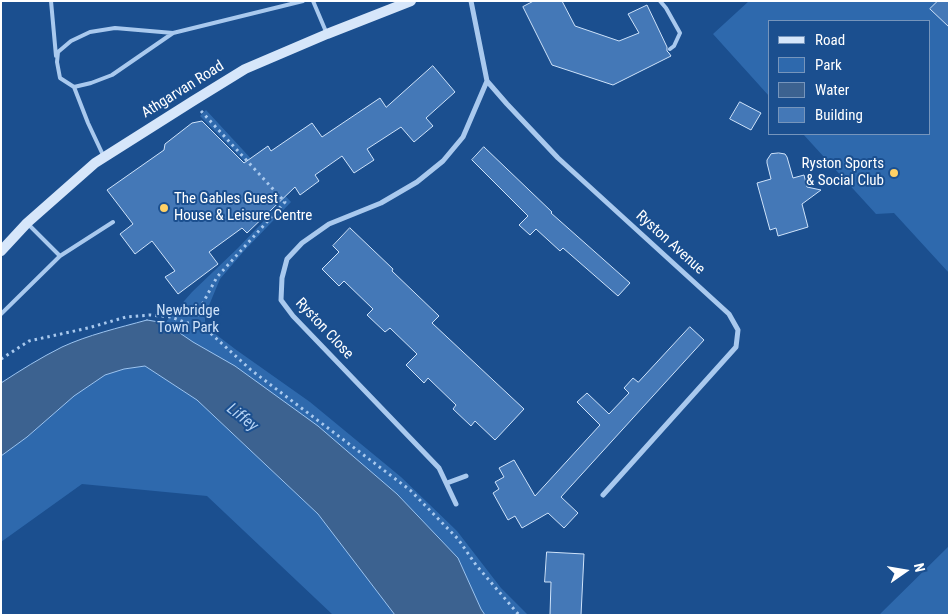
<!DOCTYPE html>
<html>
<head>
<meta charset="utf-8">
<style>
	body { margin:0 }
	#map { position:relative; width:950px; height:616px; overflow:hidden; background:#1b4f8f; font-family:"Roboto Condensed",sans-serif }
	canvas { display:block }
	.frame { position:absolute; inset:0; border:2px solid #fff; pointer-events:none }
	.legend { position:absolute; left:768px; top:20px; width:162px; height:115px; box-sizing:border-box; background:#1b4f8f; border:1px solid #7695bc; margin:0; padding:6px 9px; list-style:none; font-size:15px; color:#fff }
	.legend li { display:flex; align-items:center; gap:10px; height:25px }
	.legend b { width:25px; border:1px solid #7695bc }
	.north { position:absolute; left:880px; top:546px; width:50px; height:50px; -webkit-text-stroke:4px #1b4f8f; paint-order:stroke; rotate:77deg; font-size:14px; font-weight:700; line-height:20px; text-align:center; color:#fff }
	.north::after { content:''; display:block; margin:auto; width:18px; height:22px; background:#fff; clip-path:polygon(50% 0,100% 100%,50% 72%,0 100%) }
</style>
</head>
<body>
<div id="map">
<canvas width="950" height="616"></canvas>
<div class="frame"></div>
<ul class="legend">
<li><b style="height:6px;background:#d6e6fa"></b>Road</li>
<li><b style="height:14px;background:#2e69ad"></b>Park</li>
<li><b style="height:14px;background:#3c6290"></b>Water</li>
<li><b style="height:14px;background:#4478b7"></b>Building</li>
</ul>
<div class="north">N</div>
</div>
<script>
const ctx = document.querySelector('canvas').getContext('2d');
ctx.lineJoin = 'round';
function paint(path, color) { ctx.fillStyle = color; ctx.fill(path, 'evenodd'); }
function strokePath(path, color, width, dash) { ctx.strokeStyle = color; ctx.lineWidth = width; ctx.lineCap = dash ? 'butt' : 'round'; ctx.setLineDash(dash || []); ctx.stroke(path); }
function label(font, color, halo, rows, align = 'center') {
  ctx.font = font + ' "Roboto Condensed",sans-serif'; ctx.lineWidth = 4; ctx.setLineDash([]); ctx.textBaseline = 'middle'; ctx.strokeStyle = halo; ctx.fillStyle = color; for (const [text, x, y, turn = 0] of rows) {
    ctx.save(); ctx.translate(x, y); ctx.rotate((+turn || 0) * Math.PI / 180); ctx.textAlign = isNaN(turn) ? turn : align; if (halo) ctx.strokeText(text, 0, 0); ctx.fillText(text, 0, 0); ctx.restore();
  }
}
const green = new Path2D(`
	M749,1H949V273L894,213L876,214L803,134H929V21H769V96L713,34Z
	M206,110L291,202L244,251L220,279L205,315V326L235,349L310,402L401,477L457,531L501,588L528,615H485L193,342L165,323L192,292L238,248L278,206L279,202L274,191L200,116Z
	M145,366L197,400L318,514L395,615H333L207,496L82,484L1,542V456L27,437L74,395L105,375L124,369Z
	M949,546V615H879Z`);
const water = new Path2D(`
	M147,320L165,323L193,342L235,366L318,426L397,494L458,558L481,609L485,615H395L318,514L197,400L145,366L124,369L105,375L74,396L27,437L1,456V383C21,370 40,358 62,347C88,335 118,328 147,320Z`);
const building = new Path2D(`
	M534,1H562L575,26L619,41L639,33L628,14L647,5L667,47V51L669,53L671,56L613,85L552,65L523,7Z
	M938,1H949V27L930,9Z
	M433,66L455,92L426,118L433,126L414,142L401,127L367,149L374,160L354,173L342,156L315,175L319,181L300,195L295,187L247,233L242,228L209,252L218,264L178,294L165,277L175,271L152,241L135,254L120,234L133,224L107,190L164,150L165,144L192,123L202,121L244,163L268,146L271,151L312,123L322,137L380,98L386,107Z
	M740,102L761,113L751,130L730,119Z
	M484,147L552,212L551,213L630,283L618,296L563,248L560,251L536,229L530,235L519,225L528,216L472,160Z
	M779,153L785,154L787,157L793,178L804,175L807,187L821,190L802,204L808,227L778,236L776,228L770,230L757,183L771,179L767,163V160L771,154Z
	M350,228L393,269L392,271L439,316L432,323L524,409L495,440L475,421L471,426L453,409L456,405L428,378L424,383L406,365L417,354L390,328L385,332L367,315L373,309L344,281L339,286L322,269L339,252L333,246Z
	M690,327L704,340L561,497L578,513L564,528L548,513L522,528L515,516L508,520L493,493L499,489L495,482L504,477L499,468L514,460L535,496L600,425L577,402L587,393L609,414L629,393L624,388L633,378L638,382Z
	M547,552L584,554L581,615H550L551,582H545Z`);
const path = new Path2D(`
	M201,111L285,202L217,277L198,312L197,321L251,370L410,490L458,539L476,565L519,615
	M1,359L29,341L88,328L126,317L150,315L171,317L187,323L197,321`);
const lane = new Path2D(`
	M51,1L56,56
	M313,1L327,34
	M660,1L666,8L680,33L674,46L670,49
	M173,33L112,75L91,83L74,87L60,78L57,62L58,52L71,41L90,32L115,28L173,33L303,1
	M74,87L88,123L103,155
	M60,256L113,222
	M1,314L60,256L27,223`);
const street = new Path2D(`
	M471,1L487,81L507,104L558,158L729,314L738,330L736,347L603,495
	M447,483L466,476
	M456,504L439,468L293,316L281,300L282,278L287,259L302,243L329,224L381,203L417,182L443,161L463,137L487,81`);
const secondary = new Path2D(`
	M1,251L27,223L95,163L193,101L245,69L327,34L411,1`);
const markers = [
	[894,173,5,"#ffd166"],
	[164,208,5,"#ffd166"]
];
const streetNames = [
	["Athgarvan Road",183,90,-32],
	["Ryston Avenue",670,243,42],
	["Ryston Close",324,329,47]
];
const poiNames = [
	["Ryston Sports",884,164],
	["& Social Club",884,181],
	["The Gables Guest",174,199,"left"],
	["House & Leisure Centre",174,216,"left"]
];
const parkNames = [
	["Newbridge",188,311],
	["Town Park",188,328]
];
const waterNames = [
	["Liffey",242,418,38]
];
paint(green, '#2e69ad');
paint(water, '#3c6290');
strokePath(water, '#9cc4f0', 1);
paint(building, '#4478b7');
strokePath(building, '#cfe3fa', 1);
strokePath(path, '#a9c9ee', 3, [2.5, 4]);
strokePath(lane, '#a9c9ee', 4);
strokePath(street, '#a9c9ee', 5);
strokePath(secondary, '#d6e6fa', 10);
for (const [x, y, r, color] of markers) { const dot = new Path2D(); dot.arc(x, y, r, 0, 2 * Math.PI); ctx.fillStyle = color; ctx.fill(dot); strokePath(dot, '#1b4f8f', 2); }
label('15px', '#fff', '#1b4f8f', streetNames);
label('15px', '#fff', '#1b4f8f', poiNames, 'right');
label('15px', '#cfe3fa', '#1b4f8f', parkNames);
label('italic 16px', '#b5d3f5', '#1b4f8f', waterNames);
</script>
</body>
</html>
